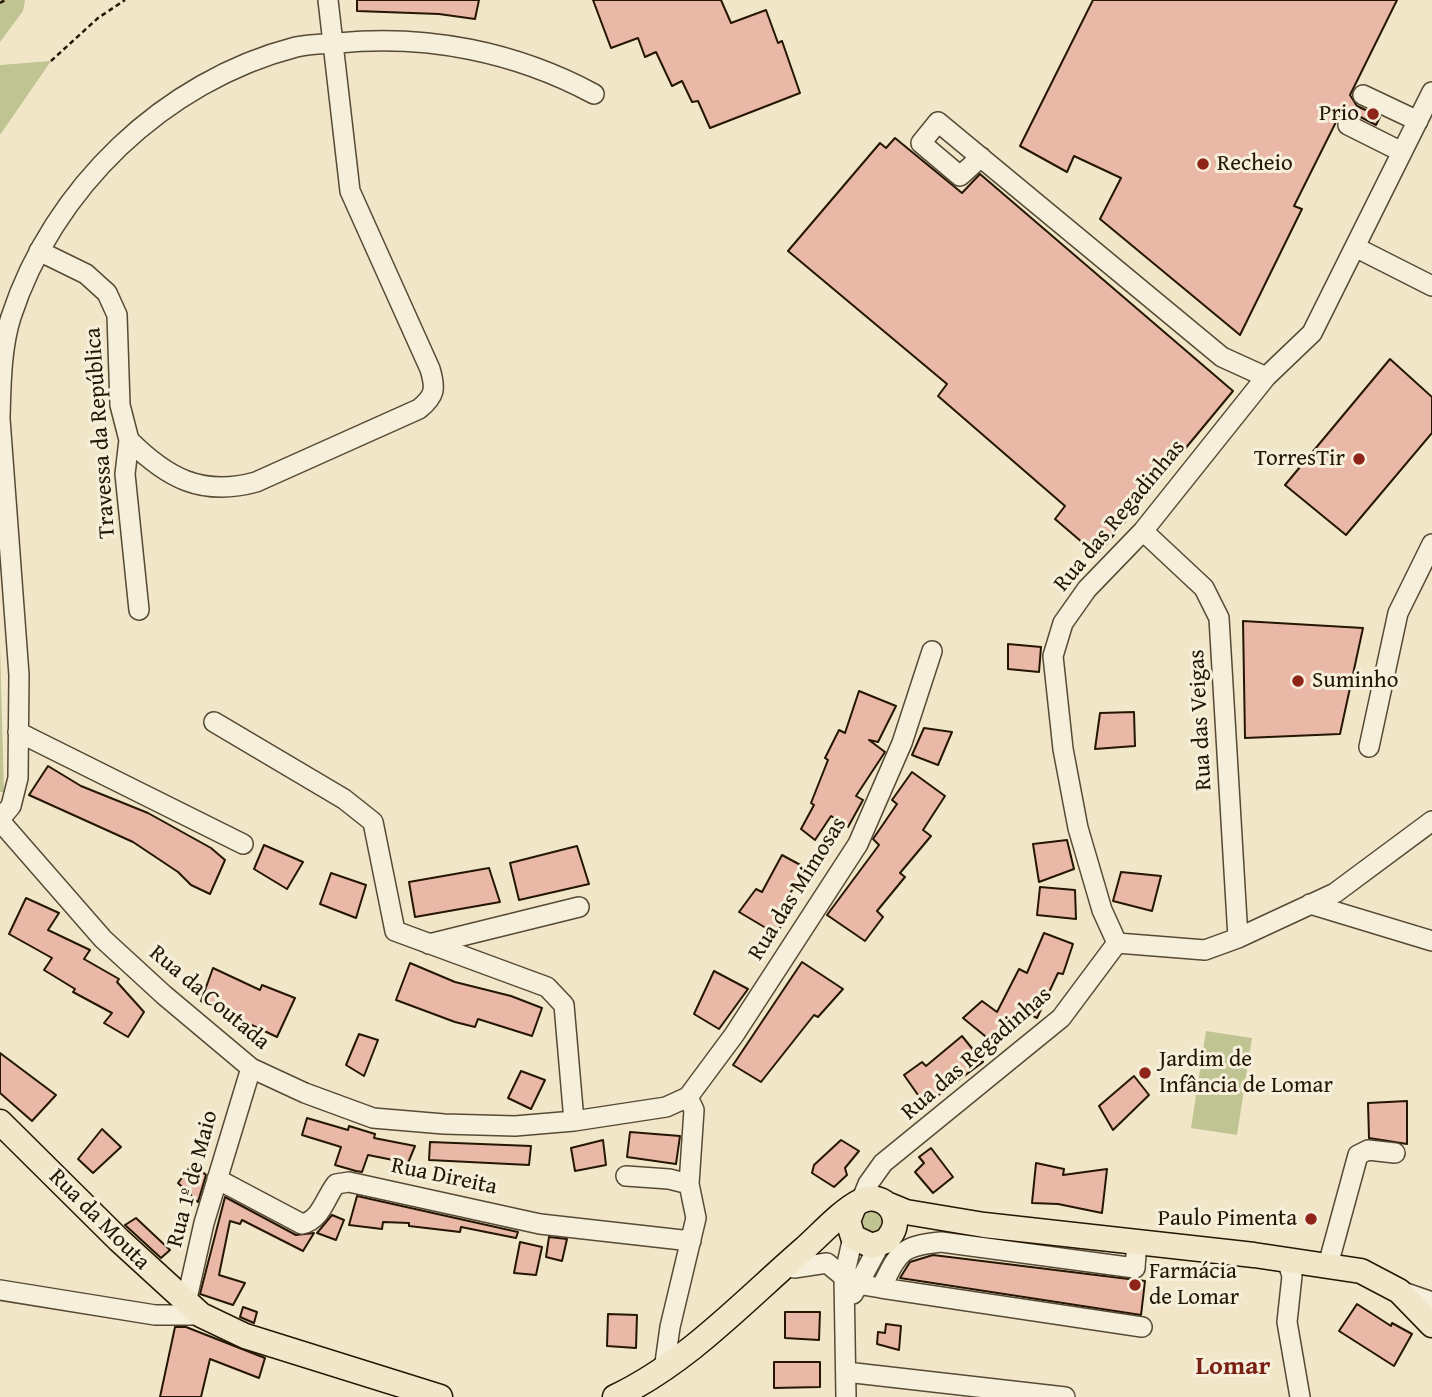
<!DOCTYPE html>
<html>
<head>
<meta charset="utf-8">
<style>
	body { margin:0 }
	canvas { display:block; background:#f1e7c8 }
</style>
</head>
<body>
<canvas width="1432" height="1397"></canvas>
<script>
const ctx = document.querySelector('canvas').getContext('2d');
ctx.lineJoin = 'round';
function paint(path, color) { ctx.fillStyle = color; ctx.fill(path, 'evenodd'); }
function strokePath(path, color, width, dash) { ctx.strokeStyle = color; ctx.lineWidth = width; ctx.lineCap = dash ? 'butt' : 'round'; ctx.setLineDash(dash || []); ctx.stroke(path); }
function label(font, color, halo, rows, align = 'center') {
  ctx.font = font + ' "Gentium Book Plus",serif'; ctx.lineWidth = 6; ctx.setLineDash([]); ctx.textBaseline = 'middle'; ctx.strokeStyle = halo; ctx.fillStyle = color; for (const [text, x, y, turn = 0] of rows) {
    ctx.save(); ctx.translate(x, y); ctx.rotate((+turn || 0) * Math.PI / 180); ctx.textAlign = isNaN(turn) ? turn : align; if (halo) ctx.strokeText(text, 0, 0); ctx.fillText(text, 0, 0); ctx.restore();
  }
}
const green = new Path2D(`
	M0,0H25L23,11L0,42Z
	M51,61L0,135V65Z
	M0,645L4,792H0Z
	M1206,1031L1252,1038L1237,1135L1191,1128Z
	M861,1211H883L884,1230L865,1236L856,1219Z`);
const building = new Path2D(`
	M357,0H479L475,19L439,14L357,11Z
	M593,0H721L731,23L766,10L778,43L782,41L800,93L710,128L698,101L692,102L682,81L672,86L656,52L645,57L638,38L611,48Z
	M1093,0H1397L1350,95L1357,106L1380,117L1376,125L1343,108L1294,206L1302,209L1240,335L1100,219L1121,178L1074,156L1067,172L1020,146Z
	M895,138L962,193L980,174L1233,391L1097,555L1055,519L1065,506L938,396L947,384L788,251L880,143L886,148Z
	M1390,359L1432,397V433L1346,535L1285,485Z
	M1243,621L1363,628L1340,734L1245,738Z
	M1008,644L1041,647L1039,672L1008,669Z
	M859,691L896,706L878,742L869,740L885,752L856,796L863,800L848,827L831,816L815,840L801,829L814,805L811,803L828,760L825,758L839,730L845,733Z
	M1134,712L1135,746L1095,749L1100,713Z
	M924,728L952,732L938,765L912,755Z
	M48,766L81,786L148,813L211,848L225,860L210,894L191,885L178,872L133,842L29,795Z
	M912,772L945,796L923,830L931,836L900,873L905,877L877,911L883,917L865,941L827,915L879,845L873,839L897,804L892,800Z
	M1067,840L1074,869L1039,882L1033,844Z
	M264,845L303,862L287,889L254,869Z
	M577,846L589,884L519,900L510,863Z
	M782,855L806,868L784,903L793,907L776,934L739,912L756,889L762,892Z
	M489,868L500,902L415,917L409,882Z
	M1121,872L1161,876L1152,911L1113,901Z
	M331,873L366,885L356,918L320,904Z
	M1040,887L1075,890L1076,919L1037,915Z
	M26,898L59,913L48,930L90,950L84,959L119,979L117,982L144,1012L128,1037L104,1023L112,1013L73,992L75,989L44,970L52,958L9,934Z
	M1044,933L1073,944L1063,974L1058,973L1037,1018L1029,1014L996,1045L963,1018L982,1001L997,1012L1019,969L1027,973Z
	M802,962L843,989L818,1017L814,1015L761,1082L733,1065Z
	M410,963L455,982L511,996L542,1008L532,1036L478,1019L475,1027L455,1022L396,1000Z
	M213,968L260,990L262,985L295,998L277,1037L201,1001Z
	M714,971L748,989L719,1029L694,1014Z
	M359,1034L378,1040L364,1076L346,1065Z
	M962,1036L983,1062L925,1105L904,1075L922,1062L926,1066Z
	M0,1053L56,1095L32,1121L0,1093Z
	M521,1071L545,1080L531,1109L508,1098Z
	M1134,1076L1149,1095L1113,1130L1099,1106Z
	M1407,1101V1144L1369,1138L1368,1103Z
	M307,1118L348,1130L349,1126L375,1134L374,1138L415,1146L408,1163L368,1155L362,1172L356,1171L335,1165L341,1147L302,1135Z
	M102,1129L121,1147L93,1173L78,1159Z
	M630,1132L680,1136L676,1164L627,1157Z
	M603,1140L606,1165L575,1171L571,1148Z
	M841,1140L859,1151L845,1168L847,1175L834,1187L812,1173L814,1165Z
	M430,1142L531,1146L529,1165L429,1160Z
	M931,1148L953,1177L933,1193L915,1172L924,1163L919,1157Z
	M193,1163L206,1175L198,1202L178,1183Z
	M1036,1163L1064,1169L1063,1175L1107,1169L1102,1213L1058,1204L1032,1203Z
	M357,1196L518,1232L516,1238L461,1227L460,1232L409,1226V1223L383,1222L382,1229L349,1225Z
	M225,1197L296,1235L314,1233L303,1251L242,1220L240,1224L230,1221L219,1275L245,1283L233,1305L200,1294Z
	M332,1215L344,1220L336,1240L317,1233Z
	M136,1218L170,1250L161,1258L125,1225Z
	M549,1237L567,1239L562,1261L546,1257Z
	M520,1242L542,1247L536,1275L514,1273Z
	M933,1255L1145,1281L1141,1315L900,1278L910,1262Z
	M1357,1304L1391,1326L1392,1323L1412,1334L1394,1366L1339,1331Z
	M243,1307L257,1312L254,1323L240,1317Z
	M785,1312H820L819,1340L785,1338Z
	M608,1314L637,1315L636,1348L607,1346Z
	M886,1324L901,1326L899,1350L877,1344L878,1332L885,1333Z
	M175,1327H186L265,1358L259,1378L210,1359L201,1397H160Z
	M774,1362H820V1387L774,1388Z`);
const path = new Path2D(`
	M0,3L5,0
	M51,61L98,18L125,0`);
const minor = new Path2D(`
	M1363,95L1418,121
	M1348,125L1402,152
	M981,157L960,176L921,143L938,122L1222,357L1266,377
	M1355,247L1432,286
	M39,251L86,274L107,293L117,315L120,405L129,440L125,474L139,610
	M0,417C1,385 1,349 11,317C53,188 164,81 296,47C309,44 324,44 338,43C427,34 516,52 594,94
	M0,419L19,675L18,778L11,806L0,819
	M129,440C167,478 202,497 256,482L419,409C435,396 436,389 430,369L350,191L328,0
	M1143,531L1204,588L1219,618L1238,938
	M214,722L344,799L373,822L395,931L547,987L564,1005L574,1121
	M18,732L243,844
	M1369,747L1398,613L1432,544
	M0,821L103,939L164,995L251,1068L305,1093L373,1118L444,1124L515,1126L574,1121L666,1107L688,1097L734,1035L858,844L902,743L932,651
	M1310,904L1432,941
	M1117,943L1102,910L1078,828L1063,749L1053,656L1063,623L1087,589L1143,531L1266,377L1312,333L1432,92
	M1117,943L1205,950L1238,938L1335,893L1432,821
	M429,944L579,907
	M626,1176L669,1179L689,1184
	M217,1179L302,1224C321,1220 325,1198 336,1184L349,1182L540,1224L691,1241
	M861,1201L868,1184L883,1163L1061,1018L1117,943
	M1287,1260L1292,1276L1287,1322L1300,1397
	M1328,1265L1358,1155L1368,1150L1395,1153
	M794,1268L827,1263L844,1277
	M857,1284L881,1288C899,1252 900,1246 941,1242L1135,1268L1137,1241
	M881,1288L1142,1327
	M0,1290L155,1315H201
	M1400,1291L1432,1302
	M853,1294L880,1244
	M186,1303L204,1223L251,1068
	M664,1370L670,1327L696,1218L689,1184L694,1110L688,1097
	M846,1372L1065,1397
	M846,1397L844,1277L853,1237`);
const major = new Path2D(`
	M0,1122L119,1240L201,1315L245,1336L440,1397
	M889,1205L906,1212L984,1225L1254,1255L1361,1271L1399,1291L1432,1325
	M615,1397C687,1363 744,1301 804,1249C821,1234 841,1211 861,1201C877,1193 895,1205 895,1222C895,1230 891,1235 886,1241L872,1246L853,1237L848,1221L854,1206`);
const markers = [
	[1373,114,7,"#8f2418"],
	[1203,164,7,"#8f2418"],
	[1359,459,7,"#8f2418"],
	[1298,681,7,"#8f2418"],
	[1145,1073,7,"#8f2418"],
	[1311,1219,7,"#8f2418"],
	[1135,1285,7,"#8f2418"]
];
const poiNames = [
	["Prio",1359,114,"right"],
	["Recheio",1217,164],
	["TorresTir",1345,459,"right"],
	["Suminho",1312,681],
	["Jardim de",1159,1060],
	["Infância de Lomar",1159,1086],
	["Paulo Pimenta",1297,1219,"right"],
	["Farmácia",1149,1272],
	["de Lomar",1149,1298]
];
const streetNames = [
	["Travessa da República",101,433,-94],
	["Rua das Regadinhas",1120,516,-50],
	["Rua das Veigas",1201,720,-93],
	["Rua das Mimosas",798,889,-58],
	["Rua da Coutada",209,998,40],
	["Rua das Regadinhas",977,1054,-41],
	["Rua Direita",444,1177,12],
	["Rua 1º de Maio",193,1179,-75],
	["Rua da Mouta",99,1220,45]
];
const quarterNames = [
	["Lomar",1233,1367]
];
paint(green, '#c0c492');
paint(building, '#e9b8a6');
strokePath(building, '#241602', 2);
strokePath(minor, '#574a34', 22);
strokePath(major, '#241602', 27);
strokePath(path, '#241602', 2.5, [5, 3.5]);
strokePath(minor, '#f6efdb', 19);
strokePath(major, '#f1e7c8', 24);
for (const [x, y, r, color] of markers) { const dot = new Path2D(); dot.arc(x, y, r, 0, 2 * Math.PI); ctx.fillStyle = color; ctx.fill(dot); strokePath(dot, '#f6efdb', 2.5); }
label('23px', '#241602', '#f6efdb', poiNames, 'left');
label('23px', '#241602', '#f6efdb', streetNames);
label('bold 26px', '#7a1f14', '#f6efdb', quarterNames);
</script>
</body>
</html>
